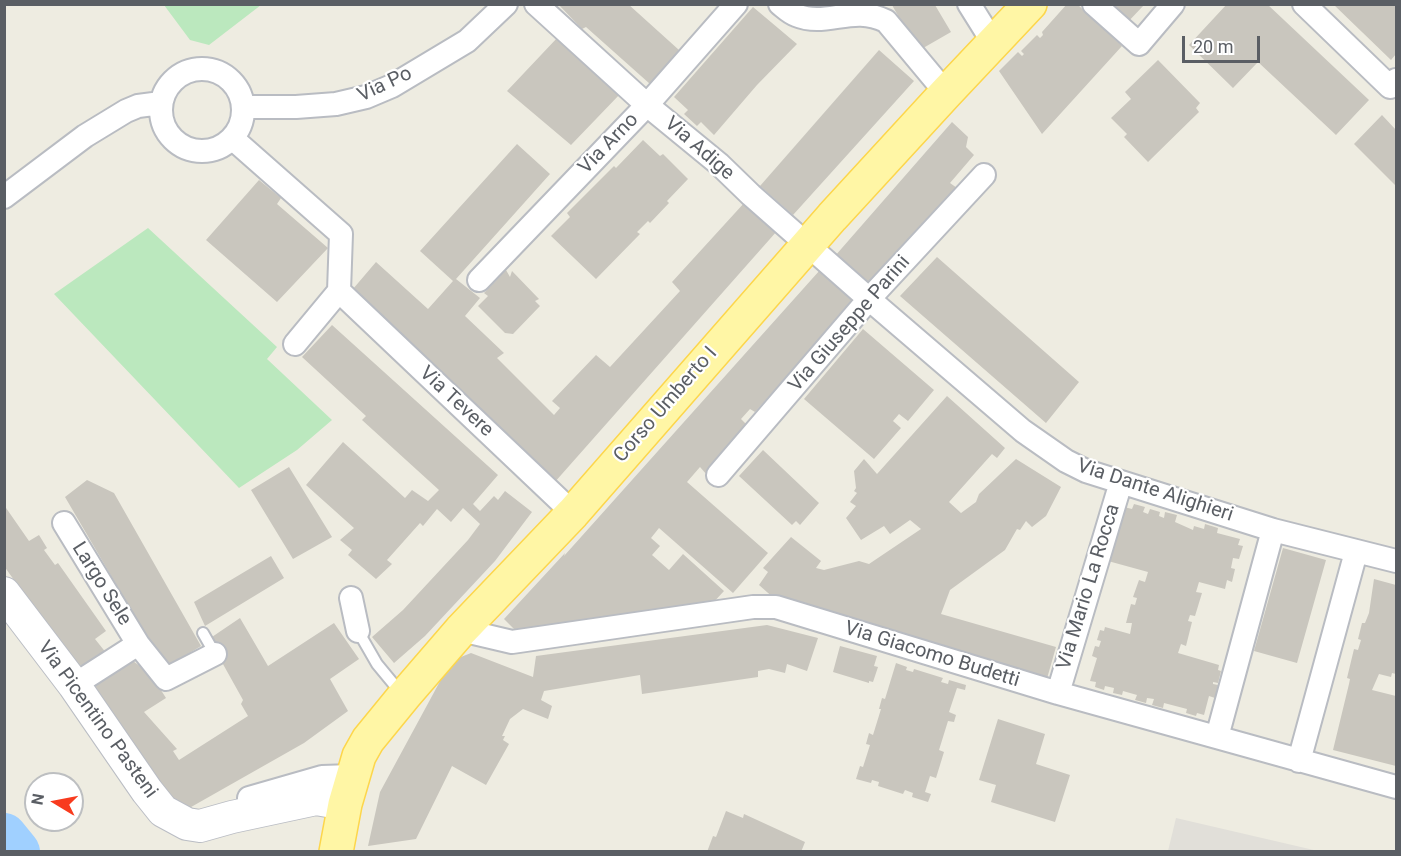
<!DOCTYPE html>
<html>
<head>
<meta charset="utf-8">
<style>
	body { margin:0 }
	#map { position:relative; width:1401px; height:856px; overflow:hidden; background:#eeece1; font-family:Roboto,sans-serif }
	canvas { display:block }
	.frame { position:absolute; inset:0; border:6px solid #5a5e64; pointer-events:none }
	.north { position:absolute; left:24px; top:772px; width:60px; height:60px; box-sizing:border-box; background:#fff; border:2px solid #bdbfc1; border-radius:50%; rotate:280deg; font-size:16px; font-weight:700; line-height:24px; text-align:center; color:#5a5e64 }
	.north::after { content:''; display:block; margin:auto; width:21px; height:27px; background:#f83b1e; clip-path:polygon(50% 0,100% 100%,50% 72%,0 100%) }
	.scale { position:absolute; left:1182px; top:36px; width:78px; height:27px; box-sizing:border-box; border:3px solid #5a5e64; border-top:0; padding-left:8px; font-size:18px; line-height:21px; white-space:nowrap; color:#5a5e64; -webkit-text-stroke:4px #fff; paint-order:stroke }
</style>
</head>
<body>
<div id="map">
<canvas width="1401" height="856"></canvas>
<div class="frame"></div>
<div class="north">N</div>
<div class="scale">20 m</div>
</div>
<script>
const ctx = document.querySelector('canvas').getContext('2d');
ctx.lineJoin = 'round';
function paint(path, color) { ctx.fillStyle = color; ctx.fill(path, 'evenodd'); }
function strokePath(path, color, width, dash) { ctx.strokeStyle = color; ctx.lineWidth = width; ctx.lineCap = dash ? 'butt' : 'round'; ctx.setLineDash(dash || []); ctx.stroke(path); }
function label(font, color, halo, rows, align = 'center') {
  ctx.font = font + ' Roboto,sans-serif'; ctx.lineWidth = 4.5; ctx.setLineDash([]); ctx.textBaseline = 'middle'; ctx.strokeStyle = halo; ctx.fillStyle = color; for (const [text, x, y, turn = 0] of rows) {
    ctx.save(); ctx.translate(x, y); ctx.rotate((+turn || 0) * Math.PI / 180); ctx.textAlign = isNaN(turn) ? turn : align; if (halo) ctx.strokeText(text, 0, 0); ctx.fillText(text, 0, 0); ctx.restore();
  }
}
const industrial = new Path2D(`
	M1176,818L1318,851H1168Z`);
const green = new Path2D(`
	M164,5H261L209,45L190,40Z
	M148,228L277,347L267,359L332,420L297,450L239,488L54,294Z`);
const river = new Path2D(`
	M4,836L17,852`);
const building = new Path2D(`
	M558,4H628L679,50L650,84L586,27L582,29Z
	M1067,4H1077L1122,46L1042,134L999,71L1018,52L1022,56L1024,54L1021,51L1037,35L1040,38L1043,35L1042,32Z
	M1227,4H1267L1369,100L1336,135L1258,62L1233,88L1189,45Z
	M1333,4H1396V54L1391,60Z
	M892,5H935L951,32L918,51Z
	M1103,5H1144L1125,25Z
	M753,7L797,44L757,85L714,135L701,122L697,126L684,114L688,110L674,97Z
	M558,37L621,93L571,145L507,91Z
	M879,50L914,81L793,215L760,186Z
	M1158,60L1200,103L1196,108L1199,112L1148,162L1124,137L1127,134L1111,118L1131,99L1125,92Z
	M1382,115L1396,130V186L1354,144Z
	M952,122L968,137L966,147L974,155L950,183L957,188L870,287L835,256Z
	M643,140L660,156L663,154L688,179L667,201L669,203L650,223L648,221L637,232L640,234L596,279L551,236L570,217L567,213L614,166L616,168Z
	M517,144L550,174L456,279L480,298L465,316L504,353L497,358L554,415L560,408L552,401L596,355L610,367L680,291L672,282L745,202L777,231L554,483L347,296L376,262L428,309L453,281L420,251Z
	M259,180L281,198L277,204L328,248L277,302L206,240Z
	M937,257L1079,382L1046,423L900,296Z
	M506,270L510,277L512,271L539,299L535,301L540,306L513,334L505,333L478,306L488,296L484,293Z
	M820,270L854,302L755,412L750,409L741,419L749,427L707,475L700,467L687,482L768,553L733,593L659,528L651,538L660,546L652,555L669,570L683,554L724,591L711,605L521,636L504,619L565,553L564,556Z
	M332,325L498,475L473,504L480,511L494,496L498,500L505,491L532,512L495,561L425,636L394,663L372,637L403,610L468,540L480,524L463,508L451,522L437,509L423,526L420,523L387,560L392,564L376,579L348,555L352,550L340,540L354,528L306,485L343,442L405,498L412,490L428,501L439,490L362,420L366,416L302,357Z
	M863,329L934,390L908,421L899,414L893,421L901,428L874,459L804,399Z
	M947,396L1005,448L997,458L992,454L949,502L961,513L976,502L979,494L1016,459L1061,487L1046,516L1032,527L1026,521L1020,530L1017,529L1005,550L950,590L941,614L1056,647L1046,682L776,600L759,585L768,572L763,568L791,537L821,561L816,568L824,570L859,561L869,564L921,529L910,520L890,534L884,526L861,540L846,518L856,506L850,502L857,493L854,491L856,488L854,471L864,459L877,474Z
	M763,450L819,503L800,525L796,521L792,525L739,476Z
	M289,467L332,537L293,559L251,490Z
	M87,480L114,493L201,646L165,668L65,497Z
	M1134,504L1145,507L1143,512L1148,514L1150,509L1160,512L1159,516L1164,518L1165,512L1177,515L1175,522L1193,530L1194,526L1204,529L1205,524L1218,528L1217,533L1240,539L1238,545L1243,546L1239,559L1233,558L1231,568L1235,569L1232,582L1227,580L1225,589L1199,582L1196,592L1202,593L1195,616L1190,615L1188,621L1192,622L1186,646L1181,644L1178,653L1219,665L1218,670L1221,671L1218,683L1213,682V684L1218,685L1215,698L1209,696L1204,715L1197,713L1196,716L1186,713L1187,709L1164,703L1163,708L1152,705L1154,699L1147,698L1146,703L1135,700L1137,695L1123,691L1122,695L1113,693L1114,688L1105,686L1104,690L1095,687L1096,682L1090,681L1097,658L1092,656L1095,646L1099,647L1101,641L1097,640L1100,630L1104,631L1105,627L1130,634L1132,623H1126L1131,604L1135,605L1137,598L1133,597L1139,580L1145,582L1148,572L1108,561L1124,507L1132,509Z
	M4,505L29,541L39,535L47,548L44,550L55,565L58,563L106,631L95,639L111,659L79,677L69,657L4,566Z
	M1283,548L1326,560L1297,663L1254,651Z
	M271,556L284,578L205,626L194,602Z
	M1374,579L1396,585V674L1392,673L1391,677L1379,674L1372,690L1396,696V766L1333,750L1349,684L1350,679L1347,678L1354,649L1358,650L1361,640L1358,639L1362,623H1365L1369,613Z
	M240,618L268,666L334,623L359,659L330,679L348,711L304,743L177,815L85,685L130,659L150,673L166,698L144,712L177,749L173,751L179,760L248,716L241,704L243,700L209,639Z
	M767,625L818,638L807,671L787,664L785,673L769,669L758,671V677L642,694L640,675L544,691L541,700L552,706L548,719L523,709L510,719L502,736H505L503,740L509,744L486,785L452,766L416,839L368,846L380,792L451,661L471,653L533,677L536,656Z
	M840,646L877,656L874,666L878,667L873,682L869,681V683L833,672Z
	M896,663L907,667L906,670L913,672L914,669L943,678L941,682L948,684L949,680L966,685L965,690L957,688L949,712L956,715L954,722L948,721L939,750L944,752L936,778L930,776L925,792L931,794L928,802L912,797L913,793L905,790L903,794L878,786L879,782L872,780L871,783L856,779L860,766L863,767L870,745L866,744L869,733L873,735L881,709H879L882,698L885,699Z
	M998,719L1045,734L1036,764L1070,775L1055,822L991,802L996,785L979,780Z
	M726,811L743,818L744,814L805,842L801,852H707L713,836L716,837Z`);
const lane = new Path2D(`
	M358,631L377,664L401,693
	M203,633L215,654`);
const street = new Path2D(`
	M536,4L647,105L719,164L751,195L869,299L1023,431L1066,461L1086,471L1273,530L1396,561
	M780,4C785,8 790,13 796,15C827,28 852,4 886,21L946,93
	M969,4L994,44
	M1094,4L1139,44L1173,4
	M1304,4L1390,87L1396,80
	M161 110a41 41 0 1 1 82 0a41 41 0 1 1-82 0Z
	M243,107H296L336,104L366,97L392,86L467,41L506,4
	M232,138L341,234L339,291L295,344
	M4,197L85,136L126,111L138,106L161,103
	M479,280L647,105L736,4
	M339,291L573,513
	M718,475L869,299L984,175
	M64,523L138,644L166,679L215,654
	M351,598L358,631
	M461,630L512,642L753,607H776L1058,693L1396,787
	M74,685L138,644
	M1058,693L1121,482
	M1217,737L1273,530
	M1299,761L1356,552
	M249,798L322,777L352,776`);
const secondary = new Path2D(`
	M4,593L74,685L147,791L163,811L187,824L200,826L232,817L316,799L345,804`);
const primary = new Path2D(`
	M336,852L345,804L359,756L368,740L404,696L461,630L573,513L832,217L946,93L1030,4`);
const streetNames = [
	["Via Po",385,85,-25],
	["Via Arno",609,144,-46],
	["Via Adige",699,149,41],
	["Via Giuseppe Parini",850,324,-49],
	["Via Tevere",456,402,43],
	["Corso Umberto I",666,405,-49],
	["Via Dante Alighieri",1155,491,18],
	["Largo Sele",101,584,58],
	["Via Mario La Rocca",1089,587,-73],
	["Via Giacomo Budetti",932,655,17],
	["Via Picentino Pasteni",97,720,54]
];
paint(industrial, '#e1dfd9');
paint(green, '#bbe8be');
strokePath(river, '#a0d0ff', 46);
paint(building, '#c9c6be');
strokePath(lane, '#b9bcc2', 14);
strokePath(street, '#b9bcc2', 26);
strokePath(secondary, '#babdc4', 34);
strokePath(primary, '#fdd64b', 36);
strokePath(lane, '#fff', 10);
strokePath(street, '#fff', 22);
strokePath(secondary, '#fff', 32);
strokePath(primary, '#fff6a5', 33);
label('20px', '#5a5e64', '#fff', streetNames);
</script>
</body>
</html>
